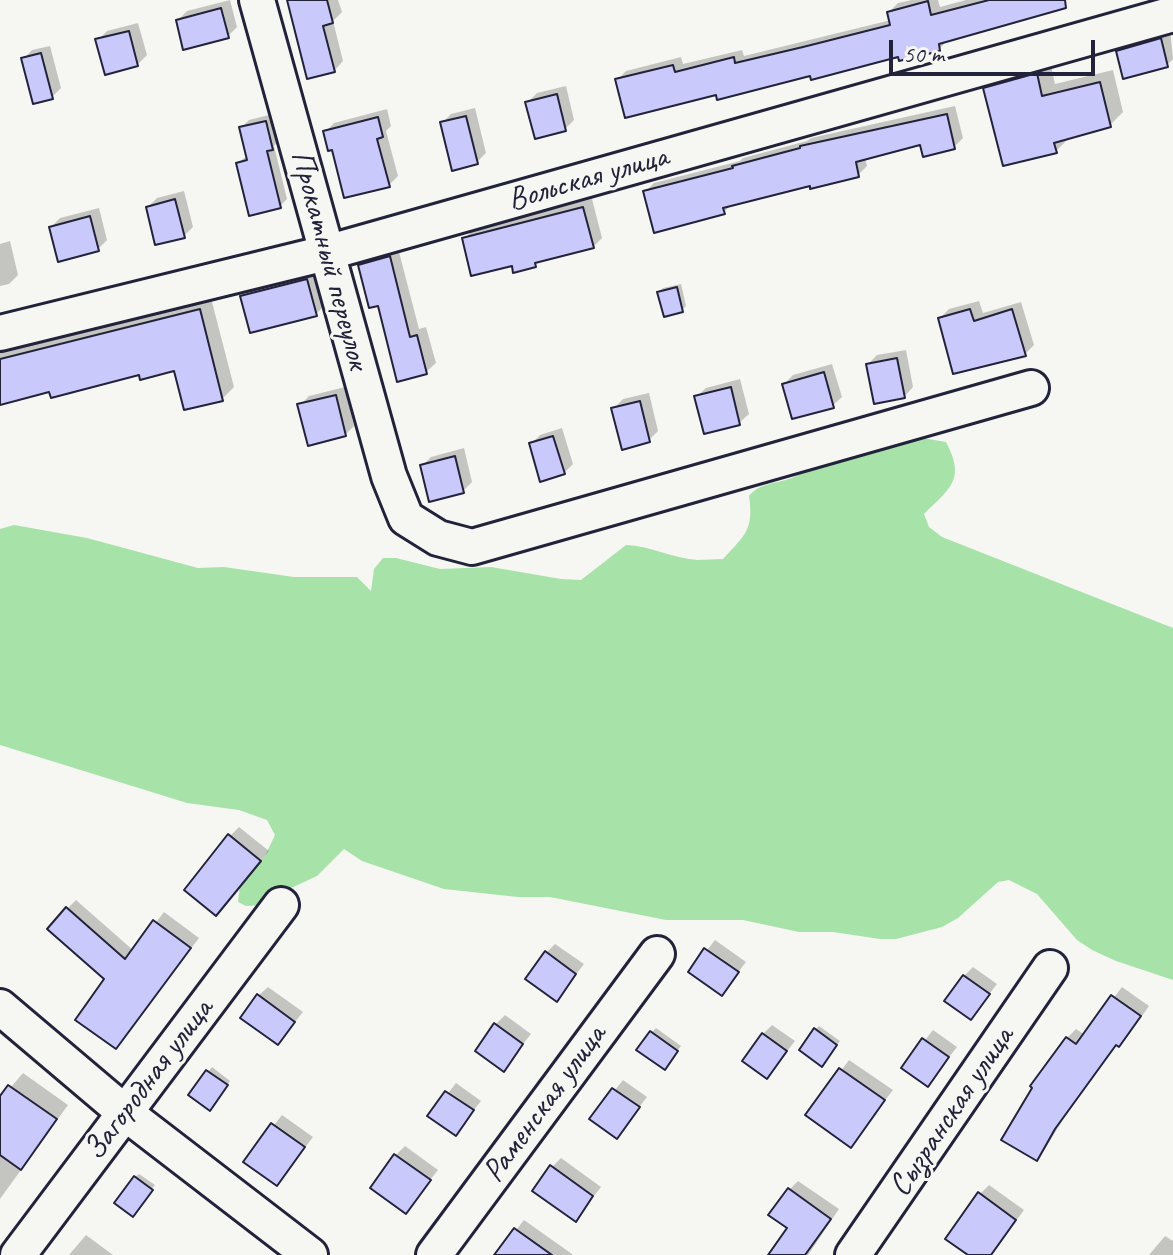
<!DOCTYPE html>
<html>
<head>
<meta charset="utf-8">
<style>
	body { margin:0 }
	#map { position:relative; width:1173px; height:1255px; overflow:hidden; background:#f6f6f2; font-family:Caveat,sans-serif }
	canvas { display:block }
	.scale { position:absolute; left:889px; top:40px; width:206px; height:36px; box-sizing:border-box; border:4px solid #22223b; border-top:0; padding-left:10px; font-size:24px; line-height:28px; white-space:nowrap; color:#22223b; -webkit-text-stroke:6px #f6f6f2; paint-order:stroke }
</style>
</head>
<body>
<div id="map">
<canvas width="1173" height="1255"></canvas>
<div class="scale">50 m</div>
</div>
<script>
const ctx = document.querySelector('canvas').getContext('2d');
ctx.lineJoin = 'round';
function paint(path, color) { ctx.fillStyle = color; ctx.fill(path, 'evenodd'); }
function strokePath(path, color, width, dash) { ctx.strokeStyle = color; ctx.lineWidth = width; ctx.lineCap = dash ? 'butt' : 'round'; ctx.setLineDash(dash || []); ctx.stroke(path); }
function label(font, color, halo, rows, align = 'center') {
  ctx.font = font + ' Caveat,sans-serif'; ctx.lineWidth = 6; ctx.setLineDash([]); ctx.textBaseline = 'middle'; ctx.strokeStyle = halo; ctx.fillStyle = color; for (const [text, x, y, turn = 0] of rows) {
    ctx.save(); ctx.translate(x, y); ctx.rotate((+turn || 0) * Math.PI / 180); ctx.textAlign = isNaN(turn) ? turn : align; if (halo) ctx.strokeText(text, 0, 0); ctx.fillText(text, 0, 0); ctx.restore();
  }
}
const green = new Path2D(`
	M899,434L946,442C966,480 950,488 924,514L929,527L942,537L1173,628V980L1116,961L1092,950L1077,940L1037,894L1009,880L998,882L958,918L942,927L896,939H880L833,932H799L743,920H666L550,897H518L444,889L362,861L344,849L317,876L276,895L263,905L246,906L238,902L240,886L265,856L275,835L267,820L239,810L187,803L0,745V529L14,525L87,538L198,568L224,567L294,577H357L371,591L374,569L383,558H396L440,569L491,567L561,579L581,580L626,545C651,546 672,558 697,560C705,560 715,559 723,559C745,535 754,530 749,496C760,482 778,484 794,477C828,461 863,447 899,434Z`);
const shadow = new Path2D(`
	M230,0L237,27L228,36L178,20L187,11Z
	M289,0H338L342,12L333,21L343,61L334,71Z
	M912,0H938L940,7L966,0H1065L1057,8L948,40L939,49L717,92L617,80L626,71L681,57L683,64L742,50L744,56L891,20L889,12L898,3Z
	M138,23L147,55L137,65L98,40L107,31Z
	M1170,30L1173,59L1167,65L1118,51L1128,42Z
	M50,46L61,88L52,97L23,59L32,50Z
	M1050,61L1055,84L1113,70L1123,112L1110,125L1069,138L1056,151L986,89L999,76Z
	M566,86L574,120L565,129L528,102L537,93Z
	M955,106L963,138L954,147L922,143L865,157L867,166L858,175L811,183L732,204L724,212L645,192L654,183L740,161L743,158L807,141L811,138Z
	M475,108L486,153L477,162L442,123L451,114Z
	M387,109L391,126L386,131L398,176L389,185L334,148L325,132L334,123Z
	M273,114L279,140L274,146L287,199L280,206L238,163L248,155L241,128L249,120Z
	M184,191L193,227L184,236L148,207L157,198Z
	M592,199L602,238L593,247L541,260L535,265L513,263L464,239L473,230Z
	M99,208L107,240L98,249L51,227L60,218Z
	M10,241L18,275L9,284L0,286V244Z
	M398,248L419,329L426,327L436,363L426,372L379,304L361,265L370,256Z
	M316,271L325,305L316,314L242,297L252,287Z
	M681,284L686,306L682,310L659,292L663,288Z
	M211,298L234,387L222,399L175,368L51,390L0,403V351Z
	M979,301L983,313L1021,302L1034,345L1025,354L940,318L949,309Z
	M906,350L913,387L904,397L868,364L877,355Z
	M832,364L842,397L832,406L784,384L793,375Z
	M740,379L749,414L739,423L696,397L706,388Z
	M345,387L354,426L345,435L300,405L309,396Z
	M649,393L658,431L649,440L614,408L623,399Z
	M562,428L573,464L564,473L531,444L540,435Z
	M464,448L472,482L463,491L422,466L431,457Z
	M239,827L269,851L225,904L230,836Z
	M76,900L134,951L164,912L199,938L116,1047L106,979L67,909Z
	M715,940L746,962L722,993L691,971Z
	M555,944L584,964L557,999L546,953Z
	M973,967L997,984L971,1018L964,976Z
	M268,987L303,1012L278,1043L258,996Z
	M1122,987L1149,1006L1128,1036L1117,1044L1064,1118L1045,1149L1036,1158L1067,1038L1076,1029L1085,1035Z
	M505,1015L531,1034L503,1069L496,1024Z
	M772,1025L795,1041L767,1077L763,1034Z
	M819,1026L840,1041L826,1060L815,1030Z
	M656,1028L681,1046L668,1063L652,1032Z
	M933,1030L957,1047L928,1084L904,1067Z
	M849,1060L893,1090L850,1145L808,1115Z
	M212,1067L230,1081L214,1104L191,1094Z
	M23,1073L68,1105L0,1199V1100Z
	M623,1080L647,1097L617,1136L592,1119Z
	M456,1083L481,1101L455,1134L430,1116Z
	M282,1115L313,1137L277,1184L246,1161Z
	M405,1146L438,1170L406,1211L396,1155Z
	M561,1158L601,1187L576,1219L552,1167Z
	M139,1174L155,1185L137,1210L135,1177Z
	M798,1181L839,1209L808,1255H770L790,1228L789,1190Z
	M989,1185L1024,1210L991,1255H971L980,1194Z
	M524,1220L572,1254V1255H497Z
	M86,1235L113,1255H69Z
	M1165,1236L1173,1241V1255H1149Z`);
const building = new Path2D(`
	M287,0H327L333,23L323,26L335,72L307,79Z
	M989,0H1065L1066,8L939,44L940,51L899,61L898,57L811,80L810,76L717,100L716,95L625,118L615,79L673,65L675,72L734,57L735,63L803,47L890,25L887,12L928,1L931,15Z
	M221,8L229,38L183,50L176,20Z
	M129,31L138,66L105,75L95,39Z
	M1161,38L1168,67L1123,79L1116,51Z
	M41,53L53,99L33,104L21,58Z
	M1037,73L1042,96L1100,82L1111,127L1054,143L1057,153L1003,166L983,88Z
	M557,94L566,131L535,139L525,102Z
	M947,114L955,149L923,157L920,145L856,162L859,177L810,189V186L723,208L725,214L654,233L643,191L733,168L732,166L800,148V146Z
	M466,116L478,164L452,171L440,122Z
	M378,117L383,137L377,139L390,187L344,198L332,150L328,151L323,131Z
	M266,121L273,150L267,151L281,208L249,216L236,163L247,160L239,127Z
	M175,199L185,238L155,245L146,207Z
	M583,207L594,248L535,263L536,267L513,273L512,266L471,276L462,238Z
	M90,216L99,251L58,262L49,227Z
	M390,256L410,337L417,335L427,374L397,382L378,306L369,308L358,265Z
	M307,279L317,316L250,333L240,296Z
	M677,287L683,312L664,317L657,292Z
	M200,309L223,401L184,410L174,371L140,380L139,375L51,398L49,392L0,405V359Z
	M970,309L974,321L1012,309L1026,356L953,374L938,318Z
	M897,358L905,398L874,404L866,364Z
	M824,372L834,408L792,419L782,384Z
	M731,387L740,425L704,434L694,396Z
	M336,395L346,436L308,446L297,404Z
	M640,401L650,442L622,450L611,408Z
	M553,436L565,474L540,482L529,443Z
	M455,456L464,493L429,502L420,465Z
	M228,834L261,861L216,916L184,890Z
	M66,907L125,959L153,920L191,948L116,1049L75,1020L104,979L47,929Z
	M704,948L739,972L722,996L688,972Z
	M545,951L576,974L557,1002L525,979Z
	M963,975L990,994L971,1020L944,1001Z
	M257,994L295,1022L278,1045L240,1018Z
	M1111,995L1141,1016L1119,1047L1116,1045L1055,1129L1037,1161L1001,1140L1032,1088L1030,1086L1066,1037L1076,1044Z
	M494,1023L523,1044L504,1072L475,1051Z
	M814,1028L837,1045L822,1067L799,1050Z
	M650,1031L678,1051L665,1070L636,1050Z
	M762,1033L787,1051L767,1079L742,1061Z
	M922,1038L949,1057L928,1087L901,1068Z
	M839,1068L885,1100L851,1148L805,1115Z
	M206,1070L228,1085L210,1111L188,1095Z
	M8,1085L57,1119L21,1170L0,1155V1096Z
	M612,1088L640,1107L617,1139L589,1119Z
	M445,1091L474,1110L456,1136L427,1116Z
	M271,1123L305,1147L277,1186L243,1162Z
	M394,1154L431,1180L406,1214L370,1188Z
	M550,1165L593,1196L576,1222L532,1191Z
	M134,1176L153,1190L133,1217L114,1203Z
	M788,1188L831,1219L805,1255H768L787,1228L768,1215Z
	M978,1192L1016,1220L991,1255H968L945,1239Z
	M514,1228L552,1255H494Z`);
const minor = new Path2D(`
	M257,0L389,476L406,518L438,538L472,547L1031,388
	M0,333L326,253L1173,14
	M0,1007L124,1112L310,1255
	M18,1255L281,905
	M434,1255L657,954
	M853,1255L1050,968`);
const streetNames = [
	["Вольская улица",588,179,-16],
	["Прокатный переулок",329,260,75],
	["Загородная улица",149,1080,-53],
	["Раменская улица",545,1104,-54],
	["Сызранская улица",952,1112,-56]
];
paint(green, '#a7e2a8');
paint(shadow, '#0003');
paint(building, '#cac9fb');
strokePath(building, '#22223b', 2);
strokePath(minor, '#22223b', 40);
strokePath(minor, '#f6f6f2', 34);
label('32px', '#22223b', '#f6f6f2', streetNames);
</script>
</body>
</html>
